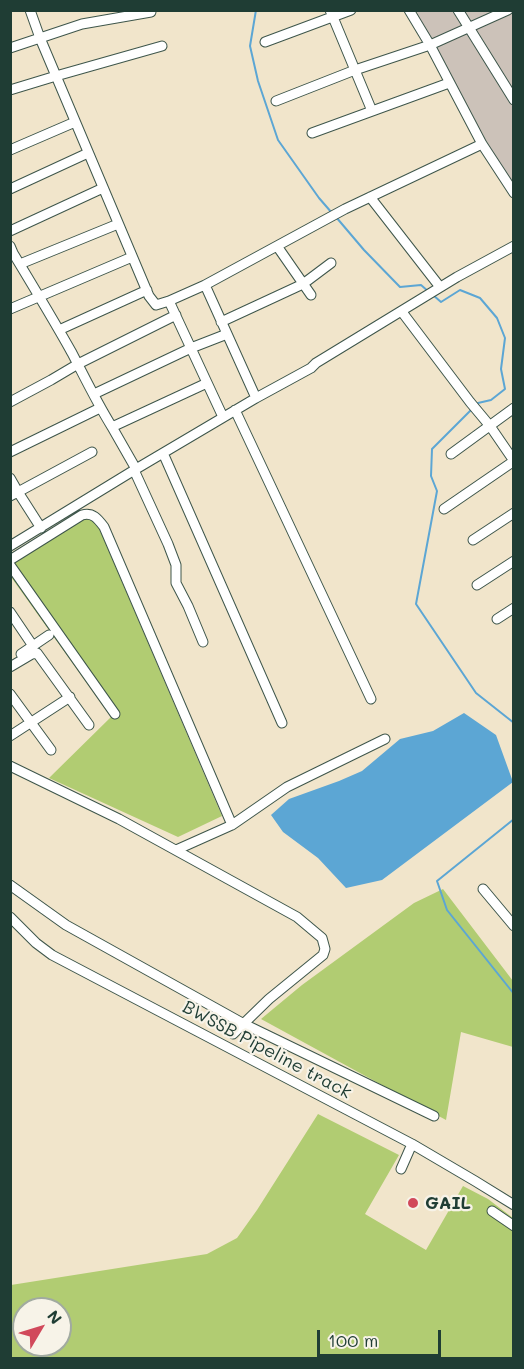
<!DOCTYPE html>
<html>
<head>
<meta charset="utf-8">
<style>
	body { margin:0 }
	#map { position:relative; width:524px; height:1369px; overflow:hidden; background:#f1e5cb; font-family:Mali,sans-serif }
	canvas { display:block }
	.frame { position:absolute; inset:0; border:12px solid #1f3d34; pointer-events:none }
	.north { position:absolute; left:12px; top:1297px; width:60px; height:60px; box-sizing:border-box; background:#f7f3e8; border:2px solid #a1aaa0; border-radius:50%; rotate:52deg; font-size:16px; font-weight:700; line-height:24px; text-align:center; color:#1f3d34 }
	.north::after { content:''; display:block; margin:auto; width:21px; height:27px; background:#d1495b; clip-path:polygon(50% 0,100% 100%,50% 72%,0 100%) }
	.scale { position:absolute; left:317px; top:1330px; width:124px; height:27px; box-sizing:border-box; border:3px solid #1f3d34; border-top:0; padding-left:8px; font-size:18px; line-height:21px; white-space:nowrap; color:#1f3d34; -webkit-text-stroke:4px #f7f3e8; paint-order:stroke }
</style>
</head>
<body>
<div id="map">
<canvas width="524" height="1369"></canvas>
<div class="frame"></div>
<div class="north">N</div>
<div class="scale">100 m</div>
</div>
<script>
const ctx = document.querySelector('canvas').getContext('2d');
ctx.lineJoin = 'round';
function paint(path, color) { ctx.fillStyle = color; ctx.fill(path, 'evenodd'); }
function strokePath(path, color, width, dash) { ctx.strokeStyle = color; ctx.lineWidth = width; ctx.lineCap = dash ? 'butt' : 'round'; ctx.setLineDash(dash || []); ctx.stroke(path); }
function label(font, color, halo, rows, align = 'center') {
  ctx.font = font + ' Mali,sans-serif'; ctx.lineWidth = 4.5; ctx.setLineDash([]); ctx.textBaseline = 'middle'; ctx.strokeStyle = halo; ctx.fillStyle = color; for (const [text, x, y, turn = 0] of rows) {
    ctx.save(); ctx.translate(x, y); ctx.rotate((+turn || 0) * Math.PI / 180); ctx.textAlign = isNaN(turn) ? turn : align; if (halo) ctx.strokeText(text, 0, 0); ctx.fillText(text, 0, 0); ctx.restore();
  }
}
const industrial = new Path2D(`
	M416,11H513V191L437,49Z`);
const green = new Path2D(`
	M87,517L96,521L222,816L178,837L49,778L111,717L11,577L10,566Z
	M443,889L513,981V1047L461,1032L446,1120L261,1019L302,985L414,903Z
	M318,1114L399,1155L365,1214L426,1250L463,1186L488,1199L513,1218V1358H11V1285L207,1254L237,1238L257,1210ZM24,1309H60V1345H24Z`);
const water = new Path2D(`
	M464,713L496,735L513,782L382,880L346,888L318,858L283,832L271,815L289,799L339,781L362,771L400,739L433,731Z`);
const stream = new Path2D(`
	M256,10L250,46L258,81L278,140L319,198L332,213
	M336,217L364,250L400,287L421,285L429,292
	M433,295L441,302L460,290L480,298L497,318L505,338L501,369L505,389L491,400L478,403L475,406
	M471,410L432,449L431,476L437,491L416,604L476,693L514,723
	M514,819L437,881L447,910L514,994`);
const minor = new Path2D(`
	M30,10L40,38L149,296L156,305L169,301
	M330,10L372,111
	M409,10L430,45L482,144L514,193
	M458,10L514,100
	M265,42L351,10
	M10,48L82,24L151,12
	M10,90L56,76L162,46
	M276,101L355,70L430,45L508,10
	M312,133L449,83
	M10,150L75,122
	M10,189L88,153
	M370,197L440,287
	M10,231L103,188
	M10,246L13,253C33,286 53,319 72,353C85,378 97,403 112,427
	M277,246L311,295
	M20,264L118,224
	M205,285L169,301L223,417
	M10,309L132,257
	M402,312L470,402L490,426L514,461L444,509
	M221,322L303,284L331,263
	M59,330L147,290
	M94,394L191,348L227,334
	M256,398L311,368L316,363L457,277L514,246
	M10,402L51,380L78,364L176,315
	M235,410L371,699
	M10,452L100,408
	M163,453L282,723
	M451,454L514,408
	M136,469L112,427L207,383
	M134,470L168,544L176,565V583L188,606L203,642
	M10,478L18,492L10,496
	M41,528L18,492L92,452
	M473,540L514,513
	M10,546L136,469L256,398L205,285L345,209L482,144
	M10,560L82,515C93,512 98,519 104,527L232,825L287,787L385,739
	M10,565L115,714
	M477,585L514,561
	M10,612L33,646
	M497,619L514,608
	M21,654L49,635
	M10,667L32,654L37,653L89,725
	M10,694L51,750
	M10,736L70,697
	M10,766L119,819L297,917L322,938L325,949L323,955L269,999L233,1034
	M176,850L232,825
	M10,885L66,925L244,1024L434,1116
	M483,889L514,926
	M10,917L36,943L52,955L412,1144L475,1181L514,1205
	M401,1169L412,1144
	M492,1211L514,1226`);
const markers = [
	[413,1203,6,"#d1495b"]
];
const streetNames = [
	["BWSSB Pipeline track",267,1050,28]
];
const poiNames = [
	["GAIL",425,1203]
];
paint(industrial, '#ccc2b9');
paint(green, '#b1cc72');
paint(water, '#5ca6d4');
strokePath(stream, '#5ca6d4', 2);
strokePath(minor, '#3e564b', 11);
strokePath(minor, '#fff', 9);
for (const [x, y, r, color] of markers) { const dot = new Path2D(); dot.arc(x, y, r, 0, 2 * Math.PI); ctx.fillStyle = color; ctx.fill(dot); strokePath(dot, '#f7f3e8', 2); }
label('18px', '#1f3d34', '#f7f3e8', streetNames);
label('bold 18px', '#1f3d34', '#f7f3e8', poiNames, 'left');
</script>
</body>
</html>
